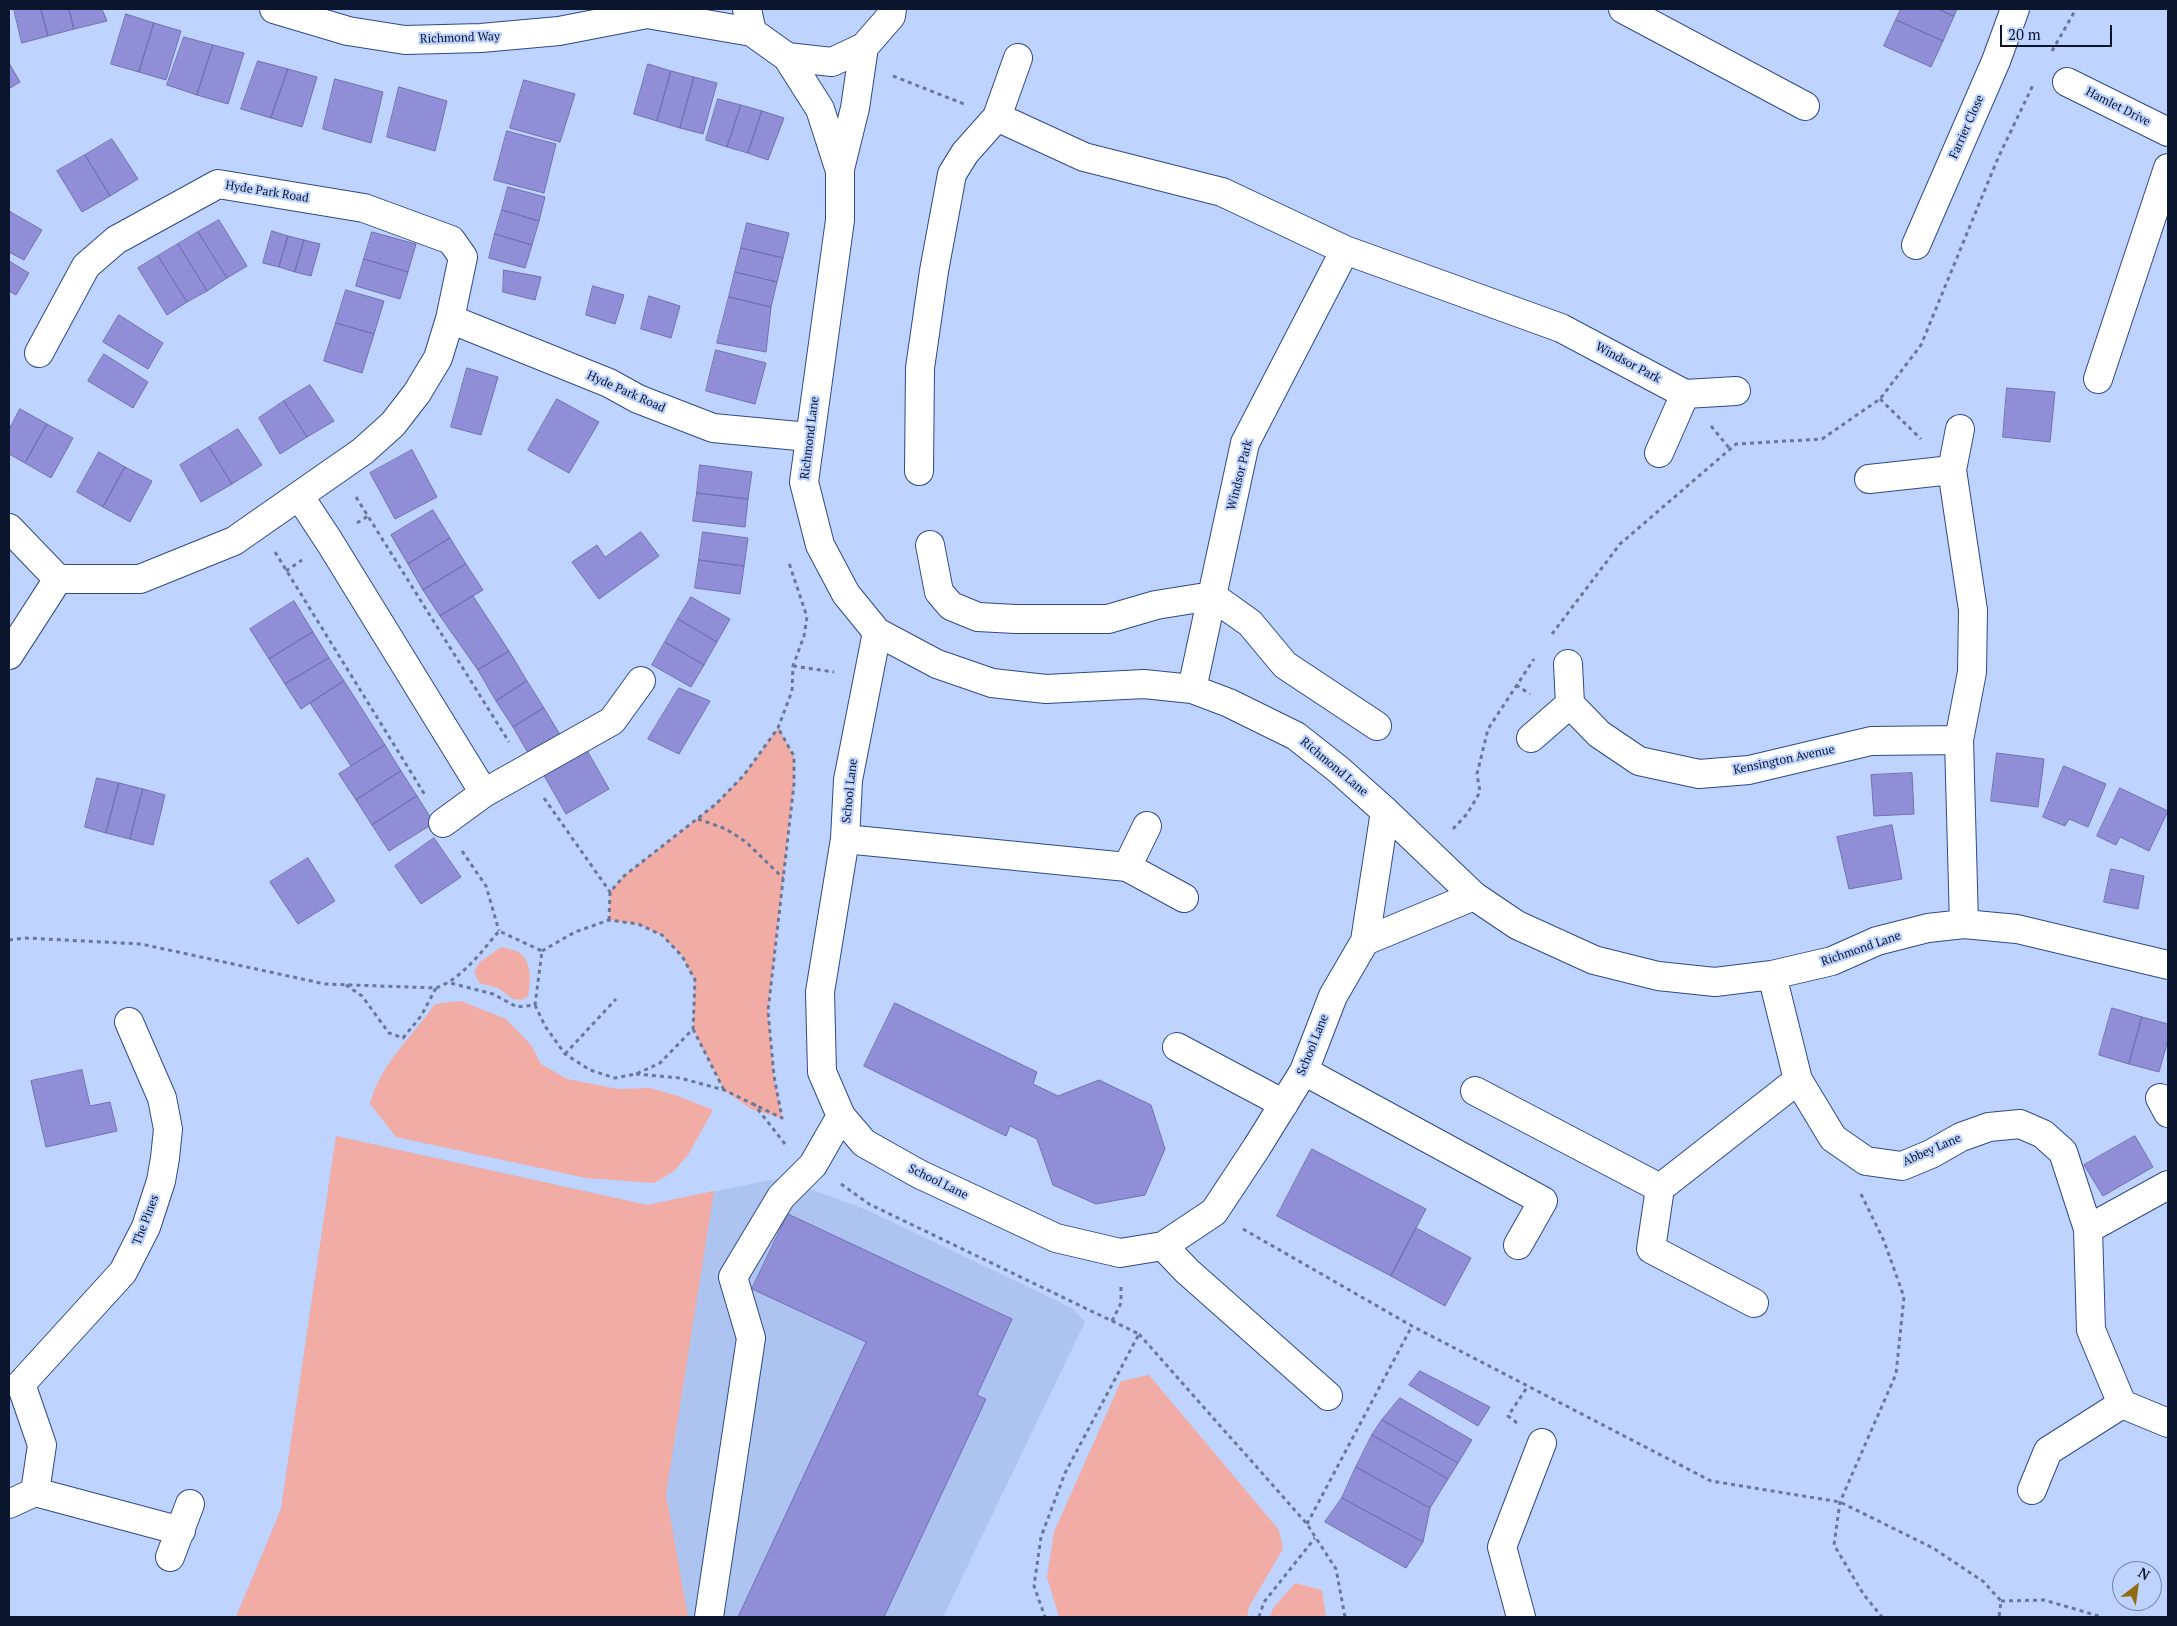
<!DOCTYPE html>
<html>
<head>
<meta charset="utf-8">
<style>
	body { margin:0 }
	#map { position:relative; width:2177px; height:1626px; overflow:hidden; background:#bed3fd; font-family:"PT Serif",serif }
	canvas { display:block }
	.frame { position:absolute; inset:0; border:10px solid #0a152e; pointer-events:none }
	.north { position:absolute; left:2112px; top:1561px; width:50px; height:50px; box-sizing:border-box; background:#bed3fd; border:1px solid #7687aa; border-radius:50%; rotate:30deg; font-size:14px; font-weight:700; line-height:20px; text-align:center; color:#0a152e }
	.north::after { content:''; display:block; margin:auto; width:18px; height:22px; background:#916d13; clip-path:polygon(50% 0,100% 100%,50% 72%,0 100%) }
	.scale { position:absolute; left:2000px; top:25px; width:112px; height:22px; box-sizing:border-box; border:2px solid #0a152e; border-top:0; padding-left:6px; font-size:15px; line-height:18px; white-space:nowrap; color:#0a152e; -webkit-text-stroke:4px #bed3fd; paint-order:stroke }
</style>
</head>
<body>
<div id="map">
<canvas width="2177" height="1626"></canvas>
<div class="frame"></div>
<div class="north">N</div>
<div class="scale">20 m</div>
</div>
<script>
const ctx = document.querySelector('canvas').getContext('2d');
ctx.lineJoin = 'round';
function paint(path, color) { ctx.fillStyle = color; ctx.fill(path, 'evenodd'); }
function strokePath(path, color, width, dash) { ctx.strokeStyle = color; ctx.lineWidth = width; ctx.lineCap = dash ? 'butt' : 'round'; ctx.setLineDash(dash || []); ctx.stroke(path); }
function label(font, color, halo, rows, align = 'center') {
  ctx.font = font + ' "PT Serif",serif'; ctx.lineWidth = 4.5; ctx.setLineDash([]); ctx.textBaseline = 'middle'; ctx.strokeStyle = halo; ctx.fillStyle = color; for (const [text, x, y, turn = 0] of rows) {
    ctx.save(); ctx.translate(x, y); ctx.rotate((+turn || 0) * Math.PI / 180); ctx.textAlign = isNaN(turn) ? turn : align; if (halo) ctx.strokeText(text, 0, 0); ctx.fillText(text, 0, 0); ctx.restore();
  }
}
const built = new Path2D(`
	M336,1136L647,1205L781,1178L867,1210L1072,1308L1085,1322L943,1617H236L281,1509Z`);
const green = new Path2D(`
	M778,728L794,756V784L768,1011L774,1076L782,1118L751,1109L724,1090L693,1029L695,980L682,956L662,935L638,924L609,920L610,892L624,876L716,804L744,775Z
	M501,947C506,948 516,950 520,953C532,963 531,983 528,996L522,1000L513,999L498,988L479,983L474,971L480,962Z
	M461,1001L506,1019L531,1045L541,1064L567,1079L618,1089L650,1088L678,1096L713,1110L688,1155L674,1171L654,1183L586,1178L396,1137L370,1104C380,1064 412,1037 435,1004Z
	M336,1136L647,1205L714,1191L666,1494L688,1617H236L281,1509Z
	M1149,1375L1279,1530L1283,1549L1249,1607L1247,1617H1059L1047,1577L1054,1532L1121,1381Z
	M1295,1583L1322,1590L1326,1617H1270L1273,1608Z`);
const building = new Path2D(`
	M14,9H41L48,36L22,43Z
	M41,9H69L74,29L48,36Z
	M69,9H102L107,21L74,29Z
	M1901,9H1938L1954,16L1943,41L1896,20Z
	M1938,9H1957L1954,16Z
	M126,14L154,23L139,72L111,64Z
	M1896,20L1943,41L1931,67L1884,46Z
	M154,23L181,31L166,80L139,72Z
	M184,37L213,45L197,95L167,85Z
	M213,45L244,53L228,104L197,95Z
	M258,61L288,69L271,118L241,109Z
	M9,63L20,82L10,88L9,85Z
	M648,64L671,71L657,121L634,114Z
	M288,69L317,77L302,127L271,118Z
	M671,71L694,77L680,128L657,121Z
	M694,77L717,83L703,134L680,128Z
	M335,79L383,92L371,143L323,129Z
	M524,80L575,94L560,142L510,128Z
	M399,87L447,101L435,151L387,137Z
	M718,99L741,105L727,147L706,140Z
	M741,105L762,111L748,153L727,147Z
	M762,111L784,118L768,160L748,153Z
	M507,131L556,144L544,193L494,180Z
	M112,139L138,179L110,196L85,155Z
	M85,155L110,196L82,212L57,171Z
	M508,187L545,197L539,221L502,210Z
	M502,210L539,221L532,245L495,234Z
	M9,211L42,230L24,260L9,252Z
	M219,220L247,266L227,278L198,232Z
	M747,223L789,233L783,258L741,248Z
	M272,231L288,236L279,267L263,263Z
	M198,232L227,278L207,291L178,244Z
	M372,232L416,244L408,272L364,259Z
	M495,234L532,245L525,268L489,258Z
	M288,236L304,240L295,272L279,267Z
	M304,240L320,244L311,276L295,272Z
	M178,244L207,291L187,302L158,256Z
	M741,248L783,258L777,282L735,272Z
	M158,256L187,302L167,315L138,268Z
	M364,259L408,272L400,299L356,286Z
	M9,261L29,273L16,295L9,291Z
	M504,270L541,277L535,300L503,292Z
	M735,272L777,282L771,307L729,297Z
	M593,286L624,295L615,324L586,315Z
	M346,290L384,301L374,334L336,323Z
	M649,296L680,306L671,338L641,329Z
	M729,297L771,307L766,352L717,343Z
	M119,315L163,343L148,369L103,342Z
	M336,323L374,334L362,373L324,361Z
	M716,350L766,363L755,404L706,391Z
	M104,354L148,382L133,408L88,381Z
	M467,368L498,377L481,435L451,427Z
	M310,385L334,421L307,437L284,401Z
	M2007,388L2055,392L2050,442L2003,437Z
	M557,399L599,422L569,473L528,450Z
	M284,401L307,437L280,454L259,418Z
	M20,409L47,424L25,463L9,454V430Z
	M47,424L73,438L51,478L25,463Z
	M238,429L262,465L232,484L209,447Z
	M209,447L232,484L201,502L180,465Z
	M412,450L437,497L395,519L370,473Z
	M99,452L125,467L103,507L77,492Z
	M700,465L752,472L748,499L697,493Z
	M125,467L152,481L130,522L103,507Z
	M697,493L748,499L745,527L693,521Z
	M433,510L450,538L408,564L391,535Z
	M641,532L659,556L599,599L572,562L597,545L605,557Z
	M703,532L748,538L744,566L699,560Z
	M450,538L466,564L423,590L408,564Z
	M699,560L744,566L740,594L695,588Z
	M466,564L483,590L440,616L423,590Z
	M473,596L509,651L478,670L440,616Z
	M691,597L730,619L717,642L678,619Z
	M294,601L313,632L269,659L250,629Z
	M678,619L717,642L704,665L665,642Z
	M313,632L329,658L285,684L269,659Z
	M665,642L704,665L691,687L652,665Z
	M509,651L527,681L496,701L478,670Z
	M329,658L344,681L301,709L285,684Z
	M344,681L385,745L351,766L310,703Z
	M527,681L544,708L513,727L496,701Z
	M679,688L710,701L679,754L648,739Z
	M544,708L562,738L531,758L513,727Z
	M385,745L401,771L356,800L339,774Z
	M585,747L609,789L566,814L542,772Z
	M1997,753L2044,759L2038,807L1991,801Z
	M2064,766L2106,784L2088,827L2069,819L2065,826L2043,817Z
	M401,771L417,796L372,825L356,800Z
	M1912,773L1914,814L1874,816L1871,775Z
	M97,778L119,783L106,833L85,827Z
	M119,783L143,789L130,839L106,833Z
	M2120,788L2168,811L2149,851L2120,837L2116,845L2097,836Z
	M143,789L165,795L153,845L130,839Z
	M417,796L434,823L389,851L372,825Z
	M1892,825L1902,879L1849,889L1837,837Z
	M434,838L461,877L421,904L395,866Z
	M308,858L335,901L298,924L270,882Z
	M2111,869L2144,876L2138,909L2104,902Z
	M895,1003L1037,1072L1033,1084L1058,1096L1099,1080L1151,1105L1165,1149L1145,1195L1096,1204L1053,1185L1037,1139L1010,1126L1006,1136L864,1066Z
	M2112,1008L2142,1017L2129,1064L2099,1055Z
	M2142,1017L2168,1024V1040L2159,1072L2129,1064Z
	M82,1070L90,1106L110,1102L117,1131L46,1147L31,1081Z
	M2135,1136L2153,1167L2103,1196L2084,1165Z
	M1312,1149L1426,1209L1391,1276L1277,1216Z
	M788,1214L1012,1319L977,1395L986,1399L884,1617H738L866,1342L752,1289Z
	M1416,1228L1471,1258L1445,1306L1391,1276Z
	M1420,1371L1490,1407L1478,1426L1409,1385Z
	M1400,1398L1472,1440L1458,1463L1382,1420Z
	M1382,1420L1458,1463L1448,1479L1372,1435Z
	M1372,1435L1448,1479L1430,1508L1356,1467Z
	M1356,1467L1430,1508L1423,1542L1342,1498Z
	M1342,1498L1423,1542L1406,1568L1325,1522Z`);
const path = new Path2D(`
	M2052,51L2076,9
	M893,76L964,104
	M1880,399L1921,439
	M1711,426L1730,449
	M356,497L509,742
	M357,523L368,516
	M275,552L425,795
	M286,571L302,560
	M1552,634L1620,544L1736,444L1822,439L1880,399L1921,345L1998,158L2033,85
	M793,666L834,672
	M1516,685L1530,694
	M544,798L610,892
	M698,819L726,829L746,842L783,878
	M1453,829L1467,814L1480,792L1477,774L1488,729L1534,659
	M462,851L486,886L499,931
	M609,920L610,892L624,876L716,804L744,775L778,728L792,691L793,666L804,636L807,617L789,563
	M9,940L26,938L141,944L325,984L436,988C463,978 481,952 499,931L542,951L535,1005L517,1007L493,994L450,983
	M346,985L362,996L389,1033L403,1038L421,1016L436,988
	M535,1005L545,1026L565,1054L590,1070L615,1078L636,1074L660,1063L693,1029L695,980L682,956L662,935L638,924L609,920L575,932L542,951
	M693,1029L724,1090
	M565,1054L616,999
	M636,1074L680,1078L724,1090L782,1118L774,1076L768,1011L794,784V756L778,728
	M753,1103L785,1144
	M841,1184L869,1204L1139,1334L1065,1473L1041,1537L1034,1586L1045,1617
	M1861,1194L1884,1241L1904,1297L1896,1374L1840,1502L1834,1545L1864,1595L1882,1617
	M1243,1229L1412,1326L1711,1481L1840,1502L1933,1548L1984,1582L2001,1601L1999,1617
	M1112,1321L1121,1303V1286
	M1139,1334L1307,1524L1336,1569L1345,1617
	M1517,1423L1508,1416L1528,1386
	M1307,1524L1412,1326
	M2001,1601L2044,1600L2102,1617
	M1259,1617L1264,1602L1315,1538`);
const minor = new Path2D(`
	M274,9L348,31L405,40L481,38L559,31L647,14L660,9
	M747,9L752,32L787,57L832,62L864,47L891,16L892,9
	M1623,9L1805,106
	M647,14L752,32
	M864,47L855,108L840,169V220L804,482L820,545L846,594L877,632L937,664L992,683L1046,689L1144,684L1192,689L1229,703L1296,736L1339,770L1385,811L1474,896L1517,925L1594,960L1658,976L1715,982L1772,975L1832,961L1877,941L1928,928L1964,924L2017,929L2168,965
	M787,57L820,109L839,168
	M2067,82L2168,132
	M997,117L1084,157L1222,192L1345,250L1561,328L1685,394
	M1916,245L1996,61L2015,9
	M450,319L609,383L638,399L713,428L809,437
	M2098,379L2168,168
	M1659,453L1685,394L1736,391
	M1952,470L1973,610L1972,672L1959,740L1964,924
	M919,471L920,368L934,271L952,174L965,153L997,117L1018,58
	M1869,479L1952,470L1960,429
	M300,497L329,541L484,793
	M9,528L58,579H140L234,541L363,451L393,424L417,393L438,358L450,319L463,257L451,240L364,208L218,184L116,240L86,266L39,353
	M930,545L939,592L951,606L978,617L1015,619H1108L1156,605L1212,596L1250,623L1285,665L1377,726
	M877,632L848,780L845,839L820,992L822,1072L841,1116L864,1143L919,1174L1056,1238L1120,1253L1163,1246L1214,1212L1257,1147L1304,1071L1333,996L1365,941L1385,811
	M9,655L58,579
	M1192,689L1245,443L1345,250
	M1570,704L1599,734L1639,761L1699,774L1749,770L1871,741L1959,740
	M1531,738L1570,704L1568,664
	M443,823L484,793L612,721L641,681
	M845,839L1127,867L1184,898
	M1127,867L1147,826
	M1365,941L1474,896
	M1772,975L1798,1080L1833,1138L1866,1161L1902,1166L1931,1154L1961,1137L1989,1127L2020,1124L2043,1134L2063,1152L2088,1229L2091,1330L2122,1404L2168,1423
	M1177,1047L1284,1104
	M1304,1071L1543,1201L1518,1245
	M1475,1091L1660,1188L1798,1080
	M2160,1098L2168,1113
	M1660,1188L1651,1249L1754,1303
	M2088,1229L2168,1185
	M1163,1246L1187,1271L1328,1396
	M2032,1490L2048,1451L2122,1404
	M35,1492L42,1445L21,1384L123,1272L146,1227L161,1181L165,1158L168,1129L162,1098L129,1022
	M9,1504L35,1492L181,1531
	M170,1557L190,1504
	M709,1617L751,1338L733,1277L781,1197L813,1165L841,1116
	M1521,1617L1502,1547L1542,1443`);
const streetNames = [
	["Richmond Way",460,38,-2],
	["Hamlet Drive",2118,107,27],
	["Farrier Close",1967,127,-66],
	["Hyde Park Road",267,192,9],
	["Windsor Park",1628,363,28],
	["Hyde Park Road",626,392,24],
	["Richmond Lane",810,438,-83],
	["Windsor Park",1240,475,-76],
	["Kensington Avenue",1784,760,-12],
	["Richmond Lane",1334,767,40],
	["School Lane",850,791,-84],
	["Richmond Lane",1861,949,-19],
	["School Lane",1313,1045,-68],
	["Abbey Lane",1932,1150,-24],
	["School Lane",938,1182,26],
	["The Pines",146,1220,-69]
];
paint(built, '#adc4f0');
paint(green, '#f2aca6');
paint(building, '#908ed6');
strokePath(building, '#726fb4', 1);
strokePath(minor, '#2f4a85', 30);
strokePath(path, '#68789a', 3, [4, 4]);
strokePath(minor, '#fff', 28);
label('12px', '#0a152e', '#bed3fd', streetNames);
</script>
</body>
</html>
